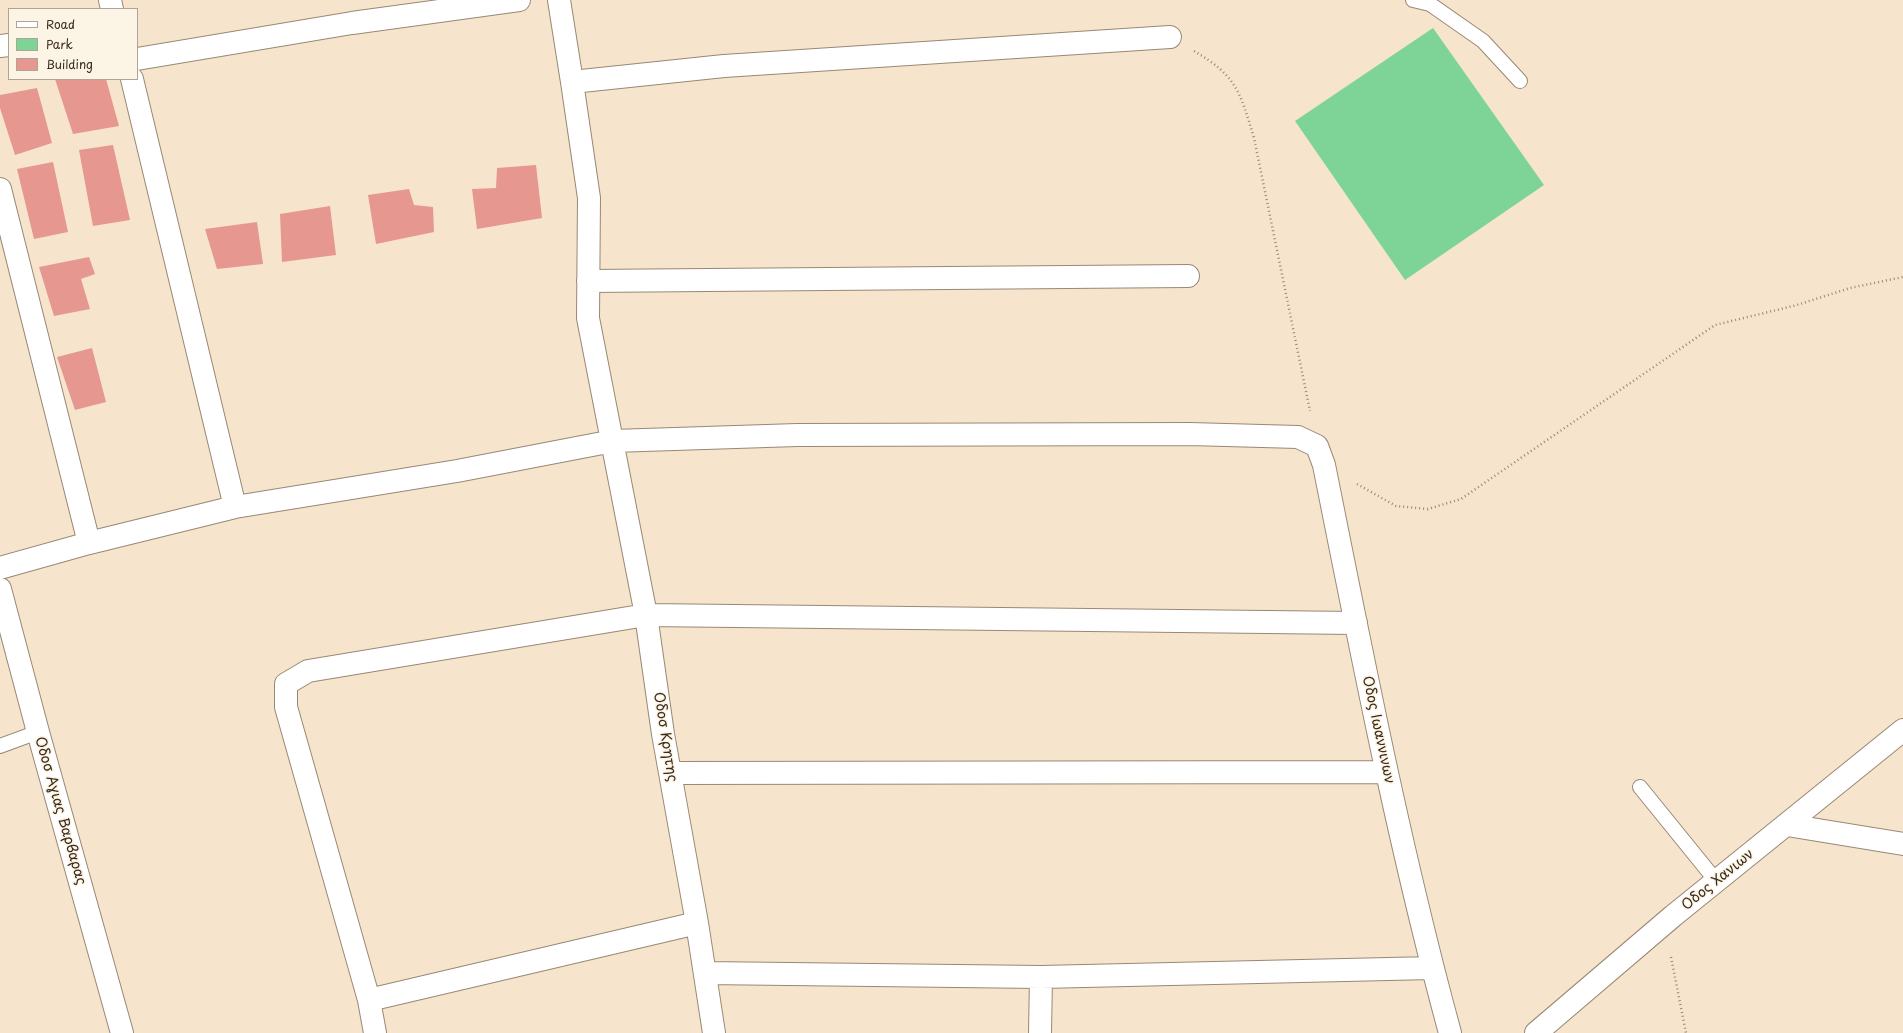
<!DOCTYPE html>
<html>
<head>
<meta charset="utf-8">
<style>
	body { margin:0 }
	#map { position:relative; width:1903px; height:1033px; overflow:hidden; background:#f6e5cc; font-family:"Playpen Sans",sans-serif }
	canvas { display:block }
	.legend { position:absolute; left:8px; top:8px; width:130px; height:72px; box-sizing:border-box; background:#fcf5e5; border:1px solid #afa495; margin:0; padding:5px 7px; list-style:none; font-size:12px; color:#3b2a1e }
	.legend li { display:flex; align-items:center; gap:8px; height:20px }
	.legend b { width:20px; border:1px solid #afa495 }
</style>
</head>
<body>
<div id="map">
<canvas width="1903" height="1033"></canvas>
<ul class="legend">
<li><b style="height:5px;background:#fff"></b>Road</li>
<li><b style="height:11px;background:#7ed396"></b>Park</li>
<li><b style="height:11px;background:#e59790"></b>Building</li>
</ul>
</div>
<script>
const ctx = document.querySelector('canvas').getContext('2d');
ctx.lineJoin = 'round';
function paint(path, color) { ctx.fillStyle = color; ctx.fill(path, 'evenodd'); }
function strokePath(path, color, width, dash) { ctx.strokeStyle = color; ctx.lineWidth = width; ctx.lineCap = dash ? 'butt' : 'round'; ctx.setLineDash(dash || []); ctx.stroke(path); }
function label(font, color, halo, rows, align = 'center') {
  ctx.font = font + ' "Playpen Sans",sans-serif'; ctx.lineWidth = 3; ctx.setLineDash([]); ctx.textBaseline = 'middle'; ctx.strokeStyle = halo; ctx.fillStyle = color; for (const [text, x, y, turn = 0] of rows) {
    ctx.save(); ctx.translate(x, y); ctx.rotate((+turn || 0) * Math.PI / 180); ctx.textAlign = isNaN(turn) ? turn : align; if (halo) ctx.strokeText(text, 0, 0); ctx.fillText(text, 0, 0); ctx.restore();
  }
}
const green = new Path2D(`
	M1433,28L1544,185L1405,280L1295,121Z`);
const building = new Path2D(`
	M55,79H106L119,126L73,134Z
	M37,88L52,143L15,155L0,108V95Z
	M113,145L130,220L93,226L79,150Z
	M53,162L68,232L34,239L17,169Z
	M536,165L542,218L477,229L472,189L496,188L497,168Z
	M409,189L414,205L433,207L434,232L376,244L368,195Z
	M330,206L336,255L282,262L280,214Z
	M257,222L263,264L217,269L205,229Z
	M89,257L95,274L81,279L90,309L54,316L39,267Z
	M92,348L106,402L75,410L57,357Z`);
const path = new Path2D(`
	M1194,51C1237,76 1240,92 1254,138L1310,411
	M1357,484L1396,506L1428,509L1461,499L1715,325L1797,305L1850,288L1903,277
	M1671,957L1686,1033`);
const lane = new Path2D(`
	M1413,0L1430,4L1483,41L1520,81
	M0,746L38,732
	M1640,787L1717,882`);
const street = new Path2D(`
	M110,0L112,9
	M559,0L572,82
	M0,46L9,45
	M137,59L352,23L519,0
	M132,79L235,507
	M0,189L89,543
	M588,281L1188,276
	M0,568L89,543L235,507L457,471L613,441L797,435L1190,434L1298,437L1317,446L1324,465C1362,655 1399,846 1450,1033
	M0,589L38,732L122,1033
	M670,773L1386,772
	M1787,825L1903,844
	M705,973L1041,977L1432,968
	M369,1000L697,923
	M375,1033L369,1000L286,707V684L308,671L646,615L1356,623
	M714,1033L697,923L663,734L646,615L588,318L589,198L572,82L724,66L1170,37
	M1040,1033L1041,977
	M1536,1033L1673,916L1903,730`);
const streetNames = [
	["Οδος Ιωαννινων",1378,730,78],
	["Οδοσ Κρητης",665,737,81],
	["Οδοσ Αγιας Βαρβαρας",60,811,74],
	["Οδος Χανιων",1718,880,-39]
];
paint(green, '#7ed396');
paint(building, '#e59790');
strokePath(lane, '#988875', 16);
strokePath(street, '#988875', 24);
strokePath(path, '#988875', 2.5, [1, 3]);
strokePath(lane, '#fff', 14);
strokePath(street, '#fff', 22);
label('14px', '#3b2a1e', '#fcf5e5', streetNames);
</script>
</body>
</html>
